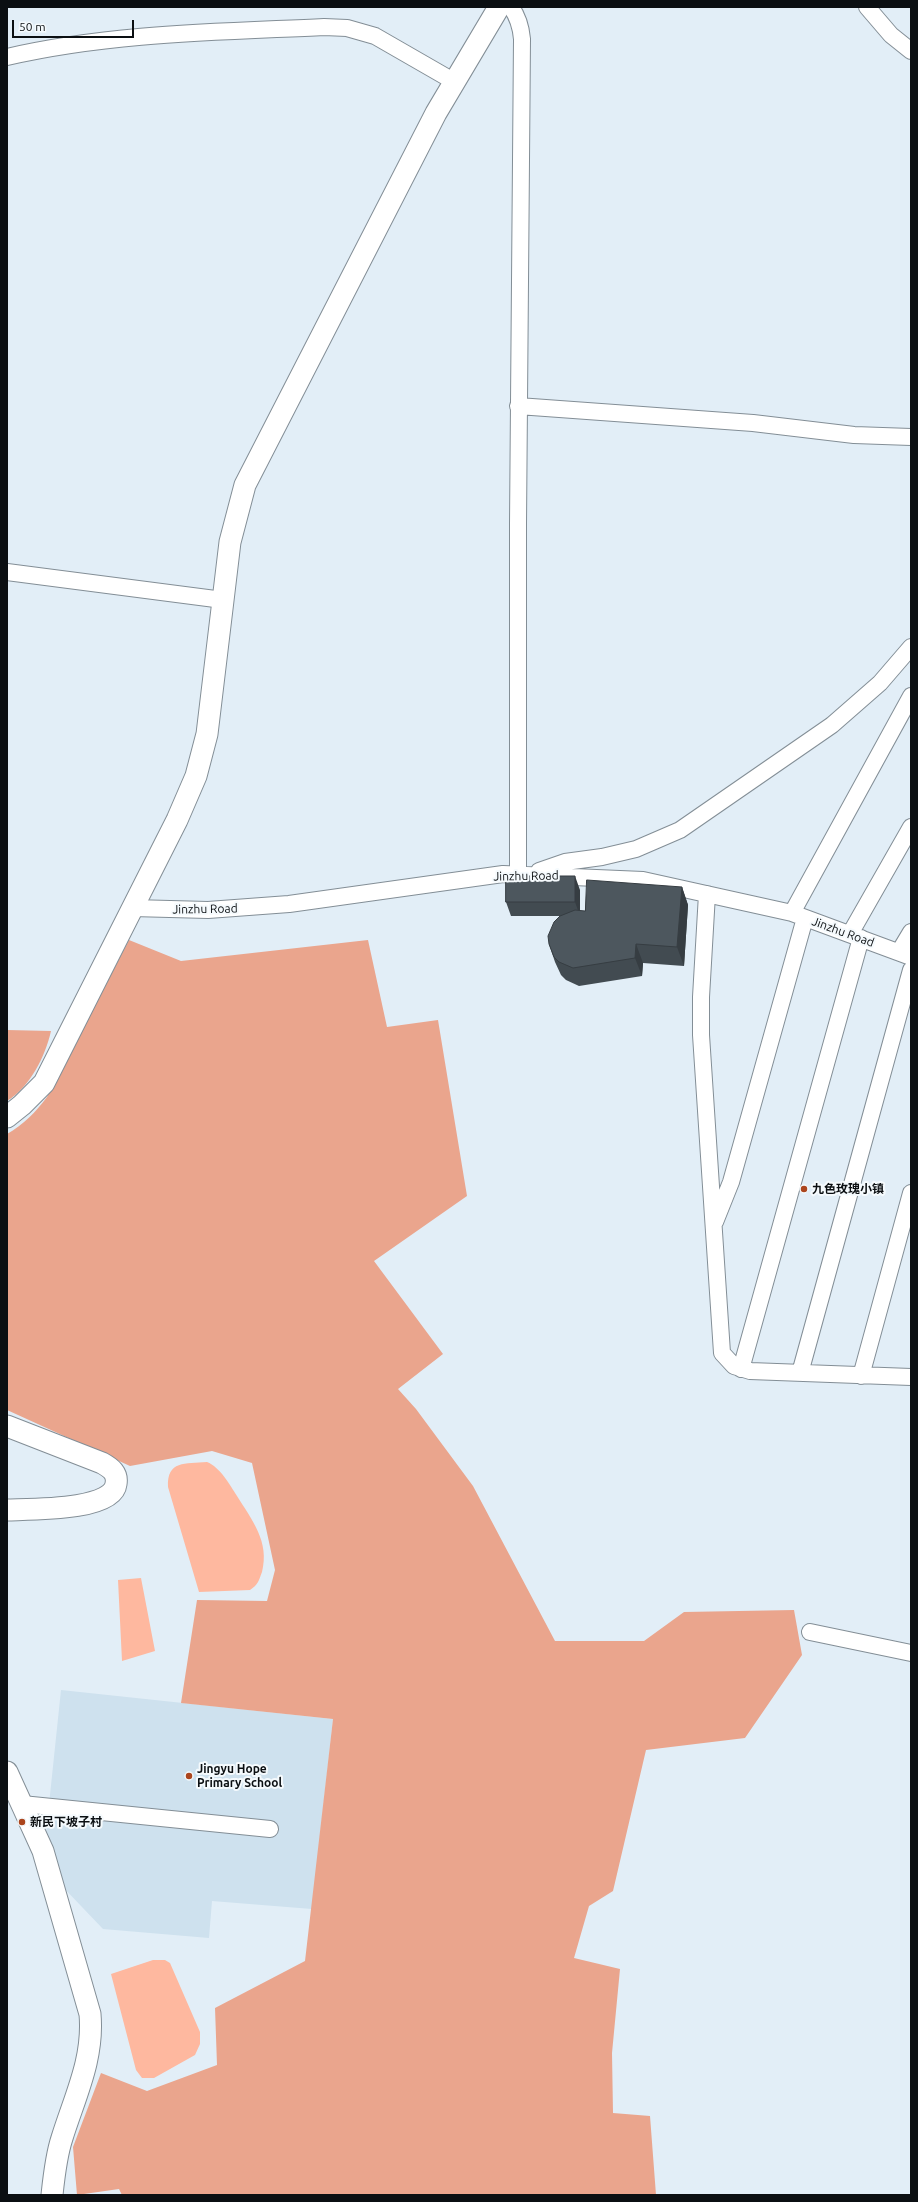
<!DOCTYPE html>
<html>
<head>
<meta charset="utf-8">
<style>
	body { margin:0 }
	#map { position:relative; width:918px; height:2202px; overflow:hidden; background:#e2eef7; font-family:Ubuntu,sans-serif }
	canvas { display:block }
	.frame { position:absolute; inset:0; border:8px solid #0b0f12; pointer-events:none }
	.scale { position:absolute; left:12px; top:20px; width:122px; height:18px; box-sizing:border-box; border:2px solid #0b0f12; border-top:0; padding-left:5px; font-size:12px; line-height:14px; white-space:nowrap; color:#0b0f12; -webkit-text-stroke:3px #f5fafd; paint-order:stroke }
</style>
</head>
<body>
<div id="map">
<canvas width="918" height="2202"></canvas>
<div class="frame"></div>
<div class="scale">50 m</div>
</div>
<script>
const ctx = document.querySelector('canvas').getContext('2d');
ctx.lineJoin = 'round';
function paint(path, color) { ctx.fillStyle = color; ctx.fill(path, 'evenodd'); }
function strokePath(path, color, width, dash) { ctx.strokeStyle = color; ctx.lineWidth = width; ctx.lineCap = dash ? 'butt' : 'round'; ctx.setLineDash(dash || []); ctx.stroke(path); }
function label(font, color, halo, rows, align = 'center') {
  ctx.font = font + ' Ubuntu,"Noto Sans SC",sans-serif'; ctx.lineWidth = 4; ctx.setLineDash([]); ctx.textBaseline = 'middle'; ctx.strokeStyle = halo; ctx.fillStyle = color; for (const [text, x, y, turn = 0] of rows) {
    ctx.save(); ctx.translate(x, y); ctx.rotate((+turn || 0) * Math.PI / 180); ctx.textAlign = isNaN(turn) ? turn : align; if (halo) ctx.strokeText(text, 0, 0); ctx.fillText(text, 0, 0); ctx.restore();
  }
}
const built = new Path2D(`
	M61,1690L333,1719L312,1909L212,1901L209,1938L103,1929L60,1884L46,1833Z`);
const forest = new Path2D(`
	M129,940L181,961L368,940L387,1027L438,1020L467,1196L374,1261L443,1354L398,1389L416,1409L473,1486L555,1641H644L684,1612L794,1610L802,1655L745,1738L646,1750L613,1891L589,1906L574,1958L620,1969L612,2053L613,2113L650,2116L656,2195H122L119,2189L77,2195L73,2147L101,2073L147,2091L217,2065L215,2008L305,1961L333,1719L181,1703L197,1600L267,1601L275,1570L252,1463L212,1451L130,1466L7,1410V1134C23,1125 36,1112 47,1097Z
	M7,1030L51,1031C45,1057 30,1087 7,1101Z`);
const water = new Path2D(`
	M207,1462C220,1467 230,1485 237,1496C252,1520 270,1542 262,1572C259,1580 258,1585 250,1590L199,1592L168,1487C167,1460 185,1464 207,1462Z
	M141,1578L155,1651L122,1661L118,1580Z
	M153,1960H165L170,1963L200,2032V2044L195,2055L154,2078H142L136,2070L111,1974Z`);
const minor = new Path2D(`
	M511,7C518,17 521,27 522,39L518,523V874
	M867,7L891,35L911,51
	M7,57C111,33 218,32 324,27L347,28L375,36L455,82
	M518,406L753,423L854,435L911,437
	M7,572L223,600
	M539,871L565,862L602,857L636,849L680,830L832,725L880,683L911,647
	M707,894L701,997V1035L722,1353L734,1366L750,1371L911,1377
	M132,908L208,910L289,904L503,874L643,880L792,913L911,957
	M792,913L911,696
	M850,934L911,827
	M899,952L911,932
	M715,1222L731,1182L805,918
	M741,1369L861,938
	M800,1373L911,970
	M861,1376L911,1193
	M810,1632L911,1653
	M22,1804L270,1829`);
const major = new Path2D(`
	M7,1117L22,1105L44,1083L177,820L196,776L207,734L230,542L245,485L436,113L499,7
	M7,1426L102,1463C111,1468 118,1473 116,1484C113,1511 29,1509 7,1510
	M7,1772L43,1851L90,2014C94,2059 75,2096 62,2138C56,2156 54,2176 52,2195`);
const wall = new Path2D(`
	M682,887L688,905L684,966L643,963L642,976L579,986L566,980L561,975L555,962L549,944L561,916H511L506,902L580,890V911H585Z`);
const shadedWall = new Path2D(`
	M575,876L580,890V916L575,902Z
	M682,887L688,905L684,966L677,947Z
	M636,944L643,963L642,976L635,958Z`);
const building = new Path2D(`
	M506,876H575V902H506Z
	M587,880L682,887L677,947L636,944L635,958L573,968L559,962L554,957L549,944L548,936L554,922L560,916L575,910L585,911Z`);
const markers = [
	[804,1189,4,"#ab451d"],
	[189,1776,4,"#ab451d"],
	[22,1822,4,"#ab451d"]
];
const streetNames = [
	["Jinzhu Road",526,876,-1],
	["Jinzhu Road",205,909,-1],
	["Jinzhu Road",843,932,20]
];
const poiNames = [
	["九色玫瑰小镇",812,1189],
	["Jingyu Hope",197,1769],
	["Primary School",197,1783],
	["新民下坡子村",30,1822]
];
paint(built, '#cee1ee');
paint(forest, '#eaa58d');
paint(water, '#feb89f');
strokePath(minor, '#838e96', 18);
strokePath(major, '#838e96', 23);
strokePath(minor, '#fff', 16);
strokePath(major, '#fff', 21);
paint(wall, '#424b51');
paint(shadedWall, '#363d42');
paint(building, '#4d575e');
strokePath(building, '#363d42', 1);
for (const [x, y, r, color] of markers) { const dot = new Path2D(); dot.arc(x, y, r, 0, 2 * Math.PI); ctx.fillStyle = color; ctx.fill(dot); strokePath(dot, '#f5fafd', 1.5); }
label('12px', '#0b0f12', '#f5fafd', streetNames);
label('bold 12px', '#0b0f12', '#f5fafd', poiNames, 'left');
</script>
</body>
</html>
